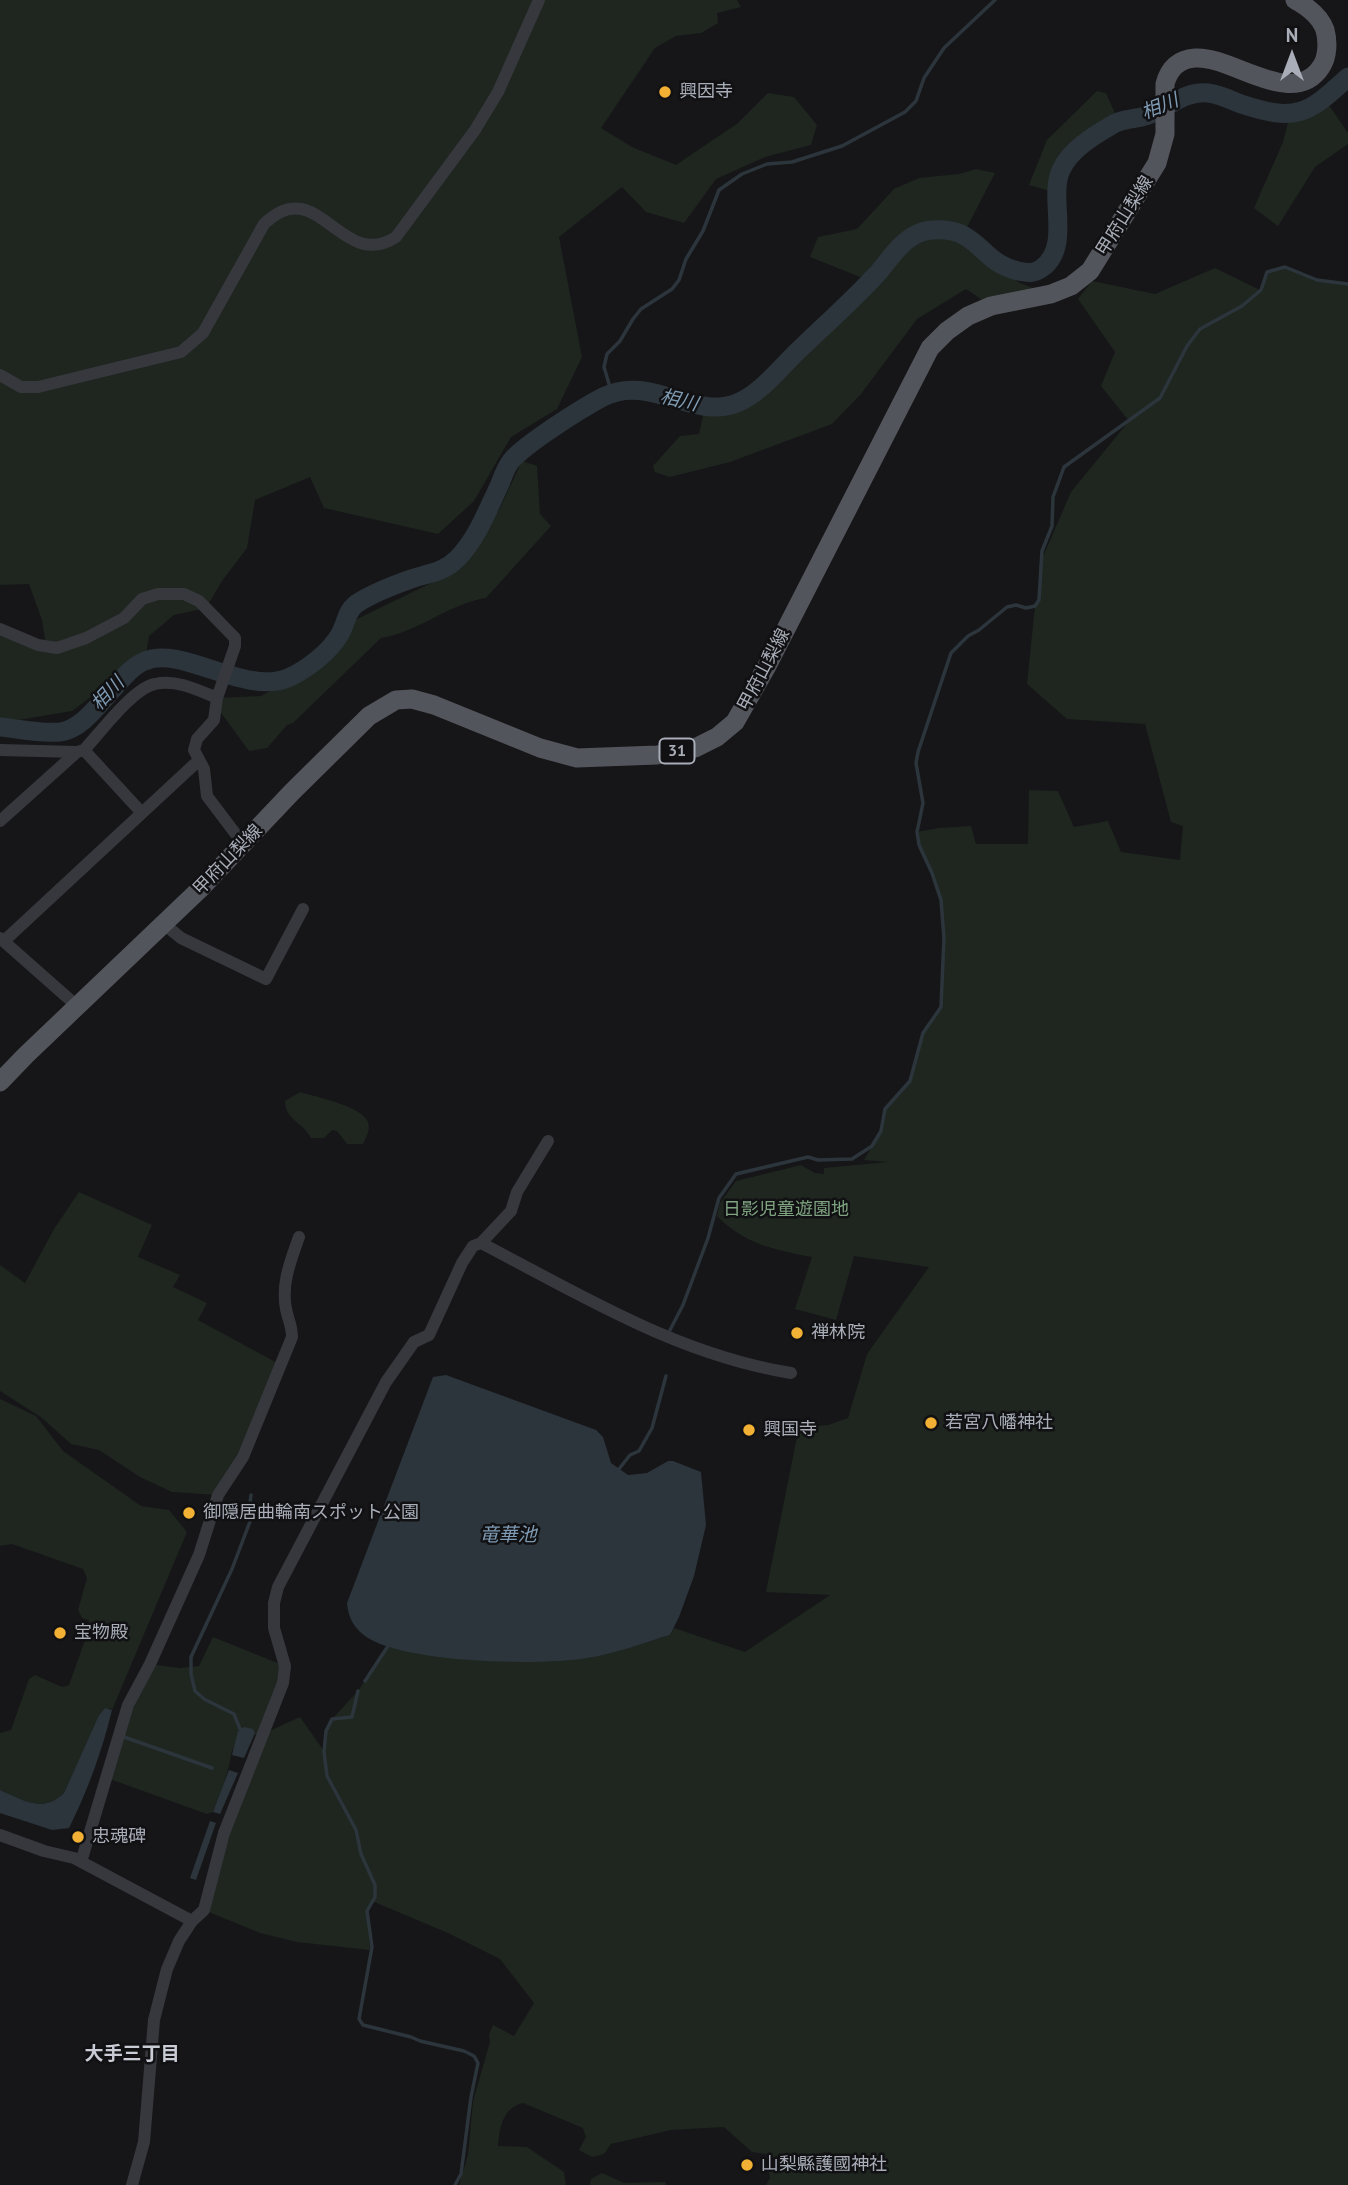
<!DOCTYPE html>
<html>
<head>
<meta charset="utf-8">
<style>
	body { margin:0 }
	#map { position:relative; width:1348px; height:2185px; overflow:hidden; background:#161618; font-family:"PT Sans",sans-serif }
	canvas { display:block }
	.north { position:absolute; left:1257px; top:21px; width:70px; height:70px; -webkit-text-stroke:5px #111113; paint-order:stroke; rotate:0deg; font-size:19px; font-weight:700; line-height:28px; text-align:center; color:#a8adb8 }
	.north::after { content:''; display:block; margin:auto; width:24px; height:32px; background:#a8adb8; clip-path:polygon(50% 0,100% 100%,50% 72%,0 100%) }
</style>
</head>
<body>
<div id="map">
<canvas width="1348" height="2185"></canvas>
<div class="north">N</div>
</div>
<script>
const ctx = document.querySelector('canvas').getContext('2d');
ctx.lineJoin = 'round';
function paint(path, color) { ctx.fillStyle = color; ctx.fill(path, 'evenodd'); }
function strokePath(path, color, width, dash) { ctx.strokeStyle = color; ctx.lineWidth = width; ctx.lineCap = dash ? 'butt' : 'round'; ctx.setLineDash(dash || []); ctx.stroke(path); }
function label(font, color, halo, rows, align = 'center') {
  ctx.font = font + ' "PT Sans","Noto Sans JP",sans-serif'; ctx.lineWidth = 5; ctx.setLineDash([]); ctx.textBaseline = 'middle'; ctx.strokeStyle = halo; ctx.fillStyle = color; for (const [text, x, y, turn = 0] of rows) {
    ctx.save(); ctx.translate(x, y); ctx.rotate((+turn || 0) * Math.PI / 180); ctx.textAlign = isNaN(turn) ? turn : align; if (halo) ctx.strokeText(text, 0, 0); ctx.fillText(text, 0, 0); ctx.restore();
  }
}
const green = new Path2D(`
	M0,0H737L741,7L717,13L718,23L701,33L676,36L655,48L601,128L632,147L676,165L738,123L768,93L794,97L817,125L811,145L765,157L716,179L684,223L646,212L622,187L559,237L582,357L557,409L511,437L474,501L438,534L324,508L310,477L255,500L247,548L222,581L206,608L174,615L149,636L146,655L72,711L0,723V629L46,646L42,620L29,584L0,585Z
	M1097,91L1106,93L1118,120C1099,133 1074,146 1063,166C1058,175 1057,183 1050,191L1029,185L1047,140Z
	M1324,98L1348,133V144L1315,167L1278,226L1254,208L1283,142L1290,115L1309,109Z
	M976,169L995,173L963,235L983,262L1022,284L1051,294L991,306L966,289L917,319L861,394L832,424L730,462L670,477L655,472L653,466L680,436L699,434L705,407L734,405L750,395L870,281L810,257L818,237L857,229L894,189L919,178L959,174Z
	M1285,267L1317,280L1348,284V2185H766L770,2178L766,2154L752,2152L724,2127L671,2130L611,2144L604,2154L592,2157L579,2150L586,2137L583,2128L523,2103C502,2108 500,2128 498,2146L527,2147L564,2172L566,2185H459L468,2155L473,2101L490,2042L489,2034L493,2025L514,2036L534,2003L500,1959L448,1933L372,1901L367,1911L370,1950L297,1942L260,1933L204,1910L261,1735H255V1733L232,1750C229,1772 221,1792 213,1812L207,1814L107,1778L150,1664L179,1668L199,1666L213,1637L285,1666L263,1734L300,1717L324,1751L326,1731L332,1719L358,1691L388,1646L423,1654L641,1644L670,1635L674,1628L745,1652L830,1595L766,1592L799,1427L828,1425L848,1418L867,1354L929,1267L854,1256L836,1320L795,1309L812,1257C775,1250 744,1244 717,1216L720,1203L736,1181L801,1165L815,1173L824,1174V1168L888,1162L864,1160L881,1131L885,1109L910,1081L923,1033L941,1007L944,938L941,900L932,873L919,845L917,832L939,828L971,826L976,844H1028L1029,790L1058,791L1074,827L1108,821L1121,852L1180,860L1183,826L1171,822L1145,724L1067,719L1027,684L1035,606L1039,600V566L1071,492L1129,421L1101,386L1115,352L1078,299L1092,281L1155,294L1215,268L1260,290L1267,272Z
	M522,461L537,466L540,514L551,526L486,598C448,604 419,632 381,638L293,723L287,725L267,748L249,751L216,706L217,698L261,696L308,671L336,645L345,629L355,620L462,568L499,510Z
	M300,1092C316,1097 362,1106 368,1122C371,1130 366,1137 363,1144H347L337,1131L332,1130L324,1138H311C304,1123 285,1120 285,1101Z
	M79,1192L152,1225L138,1257L180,1275L173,1287L207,1303L198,1320L281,1365L218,1495L172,1492L140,1477L99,1450L71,1444L42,1418L0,1391V1265L25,1283L54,1229Z
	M0,1399L36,1416L63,1451L141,1506L169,1510L187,1532L112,1710L110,1708L98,1717L64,1793C42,1814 24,1800 0,1790V1733L11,1730L29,1679L35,1675L62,1687L69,1685L89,1629V1620L82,1618L78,1610L87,1578L83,1569L12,1544L0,1546Z
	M602,2173L624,2183L665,2182L666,2185H590L591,2179Z`);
const water = new Path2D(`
	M446,1375L596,1430L603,1437L611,1463L628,1475L647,1473L668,1461H673L701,1472L706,1525L694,1576L679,1617L670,1635C643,1643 615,1654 587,1658C540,1666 408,1663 368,1638C355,1630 348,1618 347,1603L433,1377Z
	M105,1708L112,1710C102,1751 88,1790 69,1828L52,1830L0,1813V1790C24,1800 42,1814 64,1793L98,1717Z
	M244,1727L253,1729L255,1733L244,1758L232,1755L238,1731Z
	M229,1770L238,1773L220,1814L213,1812Z
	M210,1821L216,1823L196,1880L190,1878Z`);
const stream = new Path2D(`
	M612,394L604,367L607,354L620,341L633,319L641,309L672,289L679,280L686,259L703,231L719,190L742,174L767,164L792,162L842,146L905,112L916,101L924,78L944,48L995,0
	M670,1330L683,1305L708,1238L719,1198L736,1174L808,1157L818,1160L852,1159L872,1146L881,1131L885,1109L910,1081L923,1033L941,1007L944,938L941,900L932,873L919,845L917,832L923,803L916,763L918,752L951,653L968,636L979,630L1007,607L1016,605L1026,608L1035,606L1039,600L1042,551L1052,526L1053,497L1064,467L1160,398L1187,346L1200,329L1242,306L1261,290L1267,272L1285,267L1317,280L1348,284
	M619,1469L630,1455L639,1451L652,1428L666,1376
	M365,1681L388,1646
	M358,1691L352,1717L332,1719L326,1731L324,1752L327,1776L356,1830L361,1854L375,1885V1897L367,1911L372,1947L359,2019L363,2025L411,2037L420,2041L464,2051L474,2056L478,2063L471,2097L461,2174L455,2185
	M240,1729L234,1714L204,1699L195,1691L191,1674V1657L232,1569L254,1511L250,1503L251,1495
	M124,1737L212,1768`);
const river = new Path2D(`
	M0,727C19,729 41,734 60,732C82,729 99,704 113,689C122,679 132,666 145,661C181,645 245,696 288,678C306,670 330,652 340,634C346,624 346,612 356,604C371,594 394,585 411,579C429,573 444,572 457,559C477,539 488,509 500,484C503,476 506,467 511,461C525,444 582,408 603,397C651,373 693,421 737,403C762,393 782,365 802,347C827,323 853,300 876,275C889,261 900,241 919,233C931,228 949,229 961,234C984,245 987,263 1018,271C1028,273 1034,274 1042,268C1072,246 1048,198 1061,170C1070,150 1093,136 1112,125C1122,118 1133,120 1145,116C1166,110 1184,90 1208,93C1219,94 1231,100 1241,104C1296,122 1307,115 1348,77`);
const minor = new Path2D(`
	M0,375L21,387H38L181,352L203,333L264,224C318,171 341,273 396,237L475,130L498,92L539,0
	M0,629L38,645L57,648L86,638L124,618L142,599L158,594H184L199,601L235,638V646L217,698
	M0,750L77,752
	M84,750L142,813
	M0,821L77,752L84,750C100,733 133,688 155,684C176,679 198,690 217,698L214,720L197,739L194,750L204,769L207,796L244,845
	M164,924L181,938L266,979L303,909
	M0,938L77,1006
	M4,941L198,761
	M481,1243C581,1295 678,1355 791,1373
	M0,1835L44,1851L74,1858L192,1921
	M81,1862L128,1705L150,1664L199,1555L218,1495L243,1457L292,1337C292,1326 288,1319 286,1309C281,1283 291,1260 299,1237
	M132,2185L144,2142L154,2020L167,1969L179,1941L192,1921L204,1910L224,1833L283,1683L285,1666L274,1628V1603L278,1587L386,1382L414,1342L429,1335L462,1263L473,1246L481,1243L511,1211L517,1192L548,1141`);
const primary = new Path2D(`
	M0,1082L26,1055L200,889L292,792L369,716L396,700L412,699L434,705L540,748L577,758L657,755L695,748L717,737L735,722L767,666L930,348L947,331L968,316L991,306L1051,294L1071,286L1090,271L1157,163L1165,134V84C1169,68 1179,59 1195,58C1231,55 1293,110 1321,67C1328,57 1328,41 1325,30C1320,16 1308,7 1295,0`);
const markers = [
	[665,92,7,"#f2b134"],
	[797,1333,7,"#f2b134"],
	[931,1423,7,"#f2b134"],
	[749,1430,7,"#f2b134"],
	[189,1513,7,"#f2b134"],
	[60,1633,7,"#f2b134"],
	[78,1837,7,"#f2b134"],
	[747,2165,7,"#f2b134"]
];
const shields = [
	[677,751,35]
];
const shieldNames = [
	["31",677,751]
];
const poiNames = [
	["興因寺",679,92],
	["禅林院",811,1333],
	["若宮八幡神社",945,1423],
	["興国寺",763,1430],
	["御隠居曲輪南スポット公園",203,1513],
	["宝物殿",74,1633],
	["忠魂碑",92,1837],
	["山梨縣護國神社",761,2165]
];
const streetNames = [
	["甲府山梨線",1125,216,-58],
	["甲府山梨線",764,670,-62],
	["甲府山梨線",228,860,-46]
];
const parkNames = [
	["日影児童遊園地",786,1210]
];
const waterNames = [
	["相川",1160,107,-22],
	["相川",679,401,13],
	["相川",108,694,-47],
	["竜華池",508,1536]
];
const neighbourhoodNames = [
	["大手三丁目",132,2055]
];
paint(green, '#1e261f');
paint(water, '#2c353c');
strokePath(stream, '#2c353c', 3.5);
strokePath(river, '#2c353c', 19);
strokePath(minor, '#37383d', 12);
strokePath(primary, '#53555c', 19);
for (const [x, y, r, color] of markers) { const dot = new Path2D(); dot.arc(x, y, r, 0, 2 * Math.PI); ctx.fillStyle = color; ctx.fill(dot); strokePath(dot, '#111113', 2.5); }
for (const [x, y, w] of shields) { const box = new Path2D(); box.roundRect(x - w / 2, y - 12.5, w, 25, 5); ctx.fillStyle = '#111113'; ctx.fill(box); strokePath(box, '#a8adb8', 2); }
label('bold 16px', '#a8adb8', null, shieldNames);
label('18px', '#a8adb8', '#111113', poiNames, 'left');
label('18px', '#a8adb8', '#111113', streetNames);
label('18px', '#7fa381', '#111113', parkNames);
label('italic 19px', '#7f9bb3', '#111113', waterNames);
label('bold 19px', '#c9ccd4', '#111113', neighbourhoodNames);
</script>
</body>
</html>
